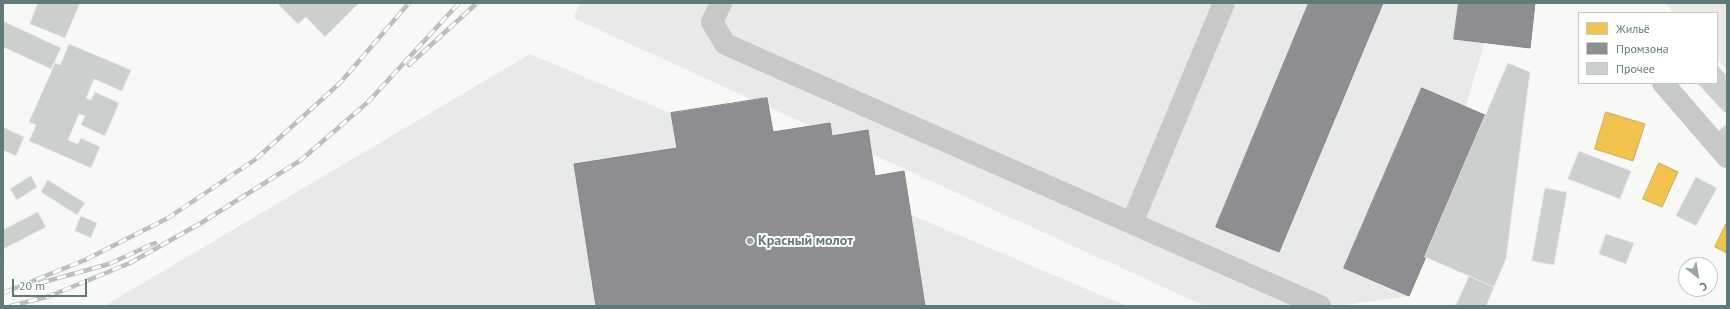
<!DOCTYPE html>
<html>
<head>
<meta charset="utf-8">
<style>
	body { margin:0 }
	#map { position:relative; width:1730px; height:309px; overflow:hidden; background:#f8f8f7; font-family:"PT Sans",sans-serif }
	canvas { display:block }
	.frame { position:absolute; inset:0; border:4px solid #607a79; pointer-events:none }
	.legend { position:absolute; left:1578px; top:12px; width:140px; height:72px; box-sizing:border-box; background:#fff; border:1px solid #bfcac9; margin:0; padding:5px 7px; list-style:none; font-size:12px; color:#607a79 }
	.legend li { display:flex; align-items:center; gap:8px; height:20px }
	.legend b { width:20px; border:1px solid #bfcac9 }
	.north { position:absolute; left:1678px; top:257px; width:40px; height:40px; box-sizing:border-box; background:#fff; border:1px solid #bfcac9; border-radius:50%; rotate:149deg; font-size:11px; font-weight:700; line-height:16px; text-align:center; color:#607a79 }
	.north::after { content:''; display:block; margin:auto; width:14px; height:18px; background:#95a6a5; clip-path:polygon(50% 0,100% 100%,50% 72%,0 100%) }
	.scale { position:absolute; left:12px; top:279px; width:75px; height:18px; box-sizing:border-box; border:2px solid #607a79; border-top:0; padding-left:5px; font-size:12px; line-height:14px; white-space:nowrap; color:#607a79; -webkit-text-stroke:3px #fff; paint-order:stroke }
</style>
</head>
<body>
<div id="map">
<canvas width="1730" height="309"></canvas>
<div class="frame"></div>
<ul class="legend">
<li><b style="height:11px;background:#f2c14e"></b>Жильё</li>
<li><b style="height:11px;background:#8d8d92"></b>Промзона</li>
<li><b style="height:11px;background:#cbcfce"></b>Прочее</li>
</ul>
<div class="north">С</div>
<div class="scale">20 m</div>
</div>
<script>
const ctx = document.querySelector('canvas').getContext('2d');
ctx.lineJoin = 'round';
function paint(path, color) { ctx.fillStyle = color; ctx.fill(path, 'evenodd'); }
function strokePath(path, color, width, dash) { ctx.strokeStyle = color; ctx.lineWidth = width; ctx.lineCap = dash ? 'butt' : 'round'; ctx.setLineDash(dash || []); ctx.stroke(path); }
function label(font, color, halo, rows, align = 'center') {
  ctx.font = font + ' "PT Sans",sans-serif'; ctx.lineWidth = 4; ctx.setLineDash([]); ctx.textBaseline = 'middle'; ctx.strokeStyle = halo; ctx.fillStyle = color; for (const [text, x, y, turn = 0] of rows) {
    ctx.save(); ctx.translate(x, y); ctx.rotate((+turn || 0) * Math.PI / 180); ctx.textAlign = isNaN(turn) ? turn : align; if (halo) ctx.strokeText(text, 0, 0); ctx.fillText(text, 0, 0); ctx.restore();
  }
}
const built = new Path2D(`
	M580,3H1496L1410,296L1338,306H1205L573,18Z
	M530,54L1127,306H104Z`);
const green = new Path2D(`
	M1665,3H1727V70L1717,60V13H1674Z`);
const homes = new Path2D(`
	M1606,112L1645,124L1633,161L1595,149Z
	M1659,163L1678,172L1662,207L1643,199Z
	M1727,222V253L1715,247Z`);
const industry = new Path2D(`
	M1309,3H1383L1279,252L1216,227Z
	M1459,3H1535L1530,48L1454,39Z
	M1422,88L1487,116L1409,296L1344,268Z
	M767,98L773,132L830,123L832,136L868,130L875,176L904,171L925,306H596L574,164L677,148L671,113Z`);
const building = new Path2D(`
	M38,3H80L65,38L30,24Z
	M277,3H359L325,37L306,17L298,24Z
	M3,21L61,48L51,69L3,47Z
	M69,44L131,70L122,91L94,79L86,98L91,100L95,92L119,103L105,136L81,125L85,116L79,114L68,140L78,144L81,138L100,147L91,168L29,141L36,125L29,122L55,63L60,65Z
	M1508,63L1530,72L1506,259L1494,287L1425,257Z
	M1717,65L1727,76V111L1725,113L1697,83H1717Z
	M1727,124V142L1718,132Z
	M3,127L24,137L16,156L3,150Z
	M1579,151L1631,171L1620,199L1568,179Z
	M31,176L37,187L17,200L10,189Z
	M1696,177L1717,188L1696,226L1676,216Z
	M48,180L85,203L77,215L41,192Z
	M1545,188L1567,192L1554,265L1532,261Z
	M38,212L46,227L3,249V230Z
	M81,216L97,223L91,238L75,231Z
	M1606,234L1634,243L1626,264L1599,254Z
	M1469,276L1494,287L1486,306H1456Z`);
const minor = new Path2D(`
	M721,3L712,22L725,44L1320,306
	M1663,83L1727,157
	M1132,223L1224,3`);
const rail = new Path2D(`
	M409,65L477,3
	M40,283L109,264L155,243
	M3,293L85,260L168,218L256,159L340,83L409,3
	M11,306L50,296L130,263L201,223L301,160L368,102L459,3`);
const markers = [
	[750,241,4,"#95a6a5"]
];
const poiNames = [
	["Красный молот",758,241]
];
paint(built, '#e8eae9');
paint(green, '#e9e9e5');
paint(homes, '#f2c14e');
strokePath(homes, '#c6ac5b', 1);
paint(industry, '#8d8d92');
strokePath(industry, '#80878a', 1);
paint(building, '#cbcfce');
strokePath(building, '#e8e8e6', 1);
strokePath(minor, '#c7c9c9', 22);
strokePath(rail, '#bcbfbf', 4.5);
strokePath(rail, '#fff', 3, [9]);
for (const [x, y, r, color] of markers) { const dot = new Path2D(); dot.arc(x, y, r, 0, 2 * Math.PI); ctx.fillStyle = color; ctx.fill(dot); strokePath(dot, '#fff', 1.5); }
label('bold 14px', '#607a79', '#fff', poiNames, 'left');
</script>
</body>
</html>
